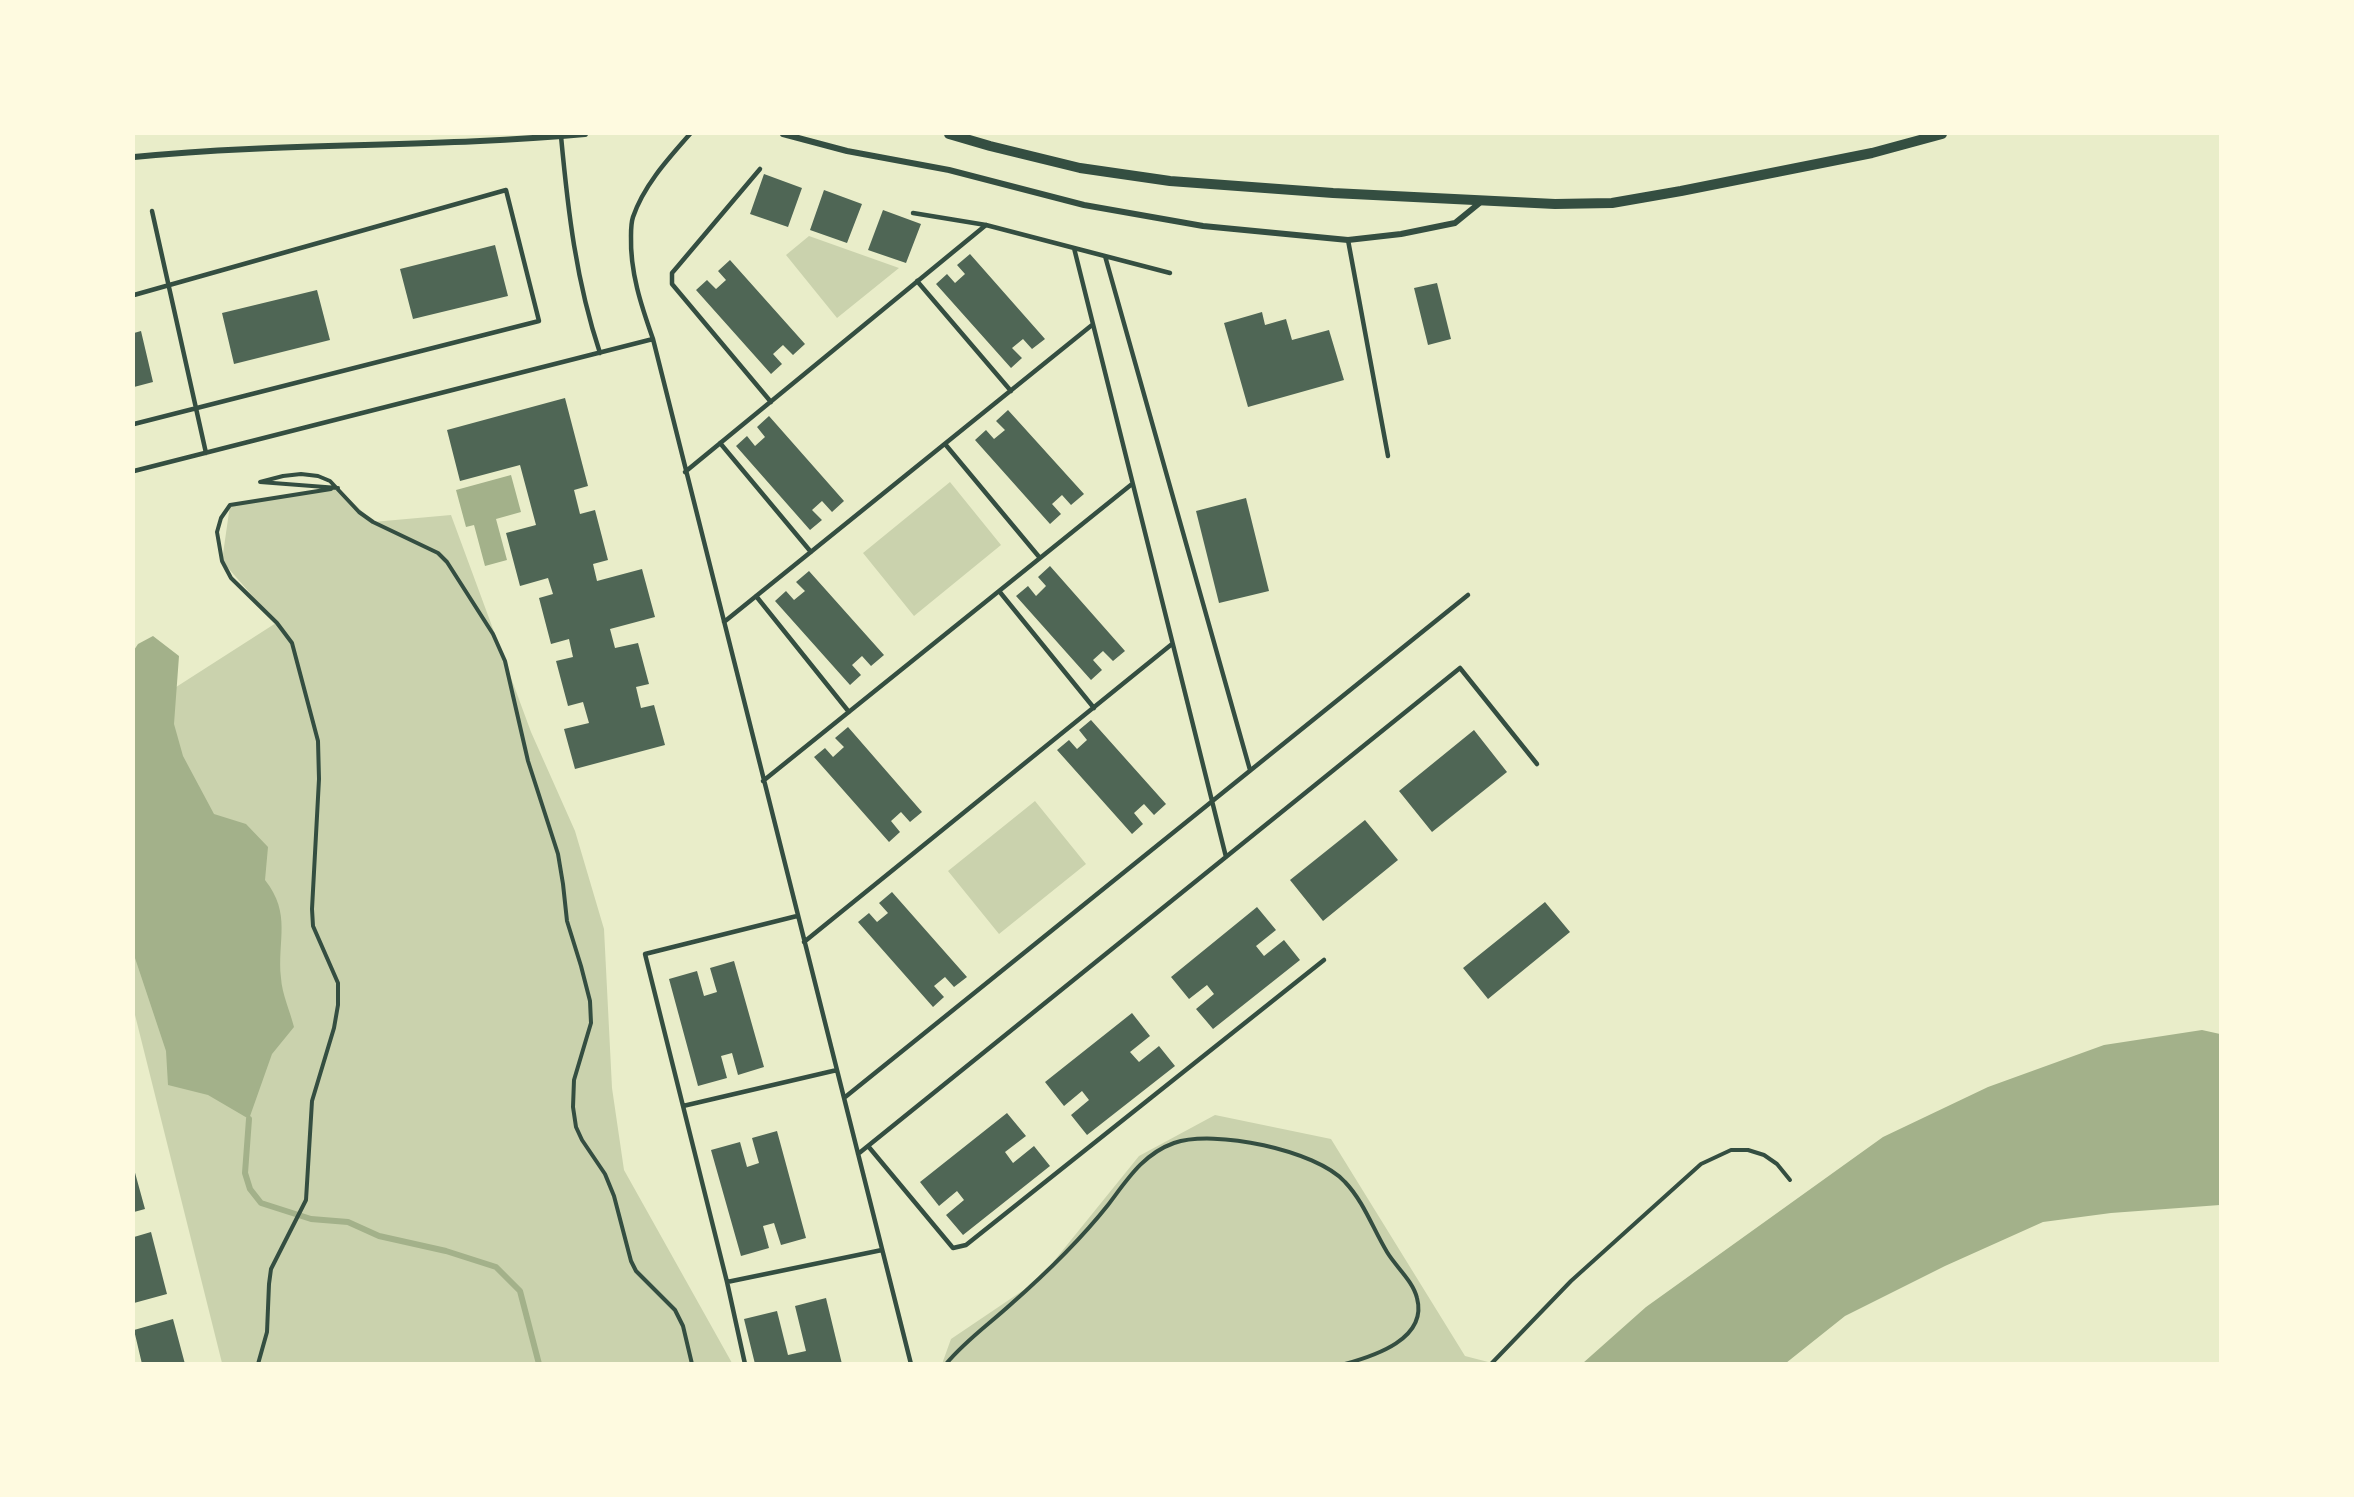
<!DOCTYPE html>
<html>
<head>
<meta charset="utf-8">
<style>
	body { margin:0 }
	#map { position:relative; width:2354px; height:1497px; overflow:hidden; background:#e9edc9; font-family:"Sofia Sans Condensed",sans-serif }
	canvas { display:block }
	.frame { position:absolute; inset:0; border:135px solid #fefae0; pointer-events:none }
</style>
</head>
<body>
<div id="map">
<canvas width="2354" height="1497"></canvas>
<div class="frame"></div>
</div>
<script>
const ctx = document.querySelector('canvas').getContext('2d');
ctx.lineJoin = 'round';
function paint(path, color) { ctx.fillStyle = color; ctx.fill(path, 'evenodd'); }
function strokePath(path, color, width, dash) { ctx.strokeStyle = color; ctx.lineWidth = width; ctx.lineCap = dash ? 'butt' : 'round'; ctx.setLineDash(dash || []); ctx.stroke(path); }
const green = new Path2D(`
	M809,236L899,268L837,318L786,255Z
	M950,482L1001,545L914,616L863,553Z
	M338,488L373,522L451,515L531,732L575,831L604,929L612,1088L624,1170L732,1363H222L134,1011V714L276,623L222,561L230,505Z
	M1035,801L1086,864L999,934L948,871Z
	M1215,1115L1331,1139L1465,1356L1492,1363L942,1364L951,1339L1034,1283L1050,1266L1139,1156Z`);
const water = new Path2D(`
	M511,475L521,512L496,519L507,560L485,566L474,525L466,527L456,490Z
	M153,636L179,656L174,724L183,756L214,814L246,824L268,847L265,880C292,914 277,940 281,978C282,994 290,1011 294,1027L272,1054L249,1119L208,1095L168,1085L166,1051L134,955V650L138,644Z
	M2202,1030L2220,1034V1205L2111,1213L2043,1222L1945,1266L1845,1316L1786,1363H1583L1646,1307L1883,1137L1988,1087L2104,1045Z`);
const stream = new Path2D(`
	M249,1119L245,1173L250,1189L261,1203L311,1219L348,1222L379,1236L446,1251L496,1267L520,1291L539,1364`);
const building = new Path2D(`
	M764,174L802,188L788,227L750,214Z
	M824,190L862,204L847,243L810,230Z
	M883,210L921,224L906,263L868,250Z
	M495,245L508,296L413,319L400,269Z
	M970,254L1045,339L1032,349L1023,339L1012,348L1022,358L1011,368L936,284L947,274L955,283L965,274L957,265Z
	M730,260L805,344L793,355L783,345L773,354L782,364L771,374L696,290L707,280L716,289L726,280L718,271Z
	M1437,283L1451,339L1428,345L1414,288Z
	M317,290L330,340L234,364L222,313Z
	M1262,312L1265,325L1286,319L1292,340L1329,330L1344,380L1248,407L1224,323Z
	M141,331L153,382L134,387V333Z
	M565,398L588,486L574,490L580,514L595,510L608,560L593,564L597,581L642,569L655,617L610,629L615,648L638,643L649,684L636,687L641,708L654,705L665,745L575,769L564,729L589,723L583,702L568,706L556,661L573,657L569,639L551,644L539,598L553,594L548,578L520,586L506,533L536,525L520,465L460,481L447,430Z
	M1008,410L1084,494L1071,505L1062,495L1052,504L1061,514L1050,524L975,440L986,430L994,439L1005,430L996,421Z
	M769,416L844,501L832,512L822,501L812,510L822,520L810,530L736,446L747,436L755,446L765,437L757,427Z
	M1246,498L1269,591L1219,603L1196,511Z
	M1050,566L1125,651L1113,661L1103,651L1093,660L1102,670L1091,680L1016,596L1028,586L1036,596L1046,586L1038,577Z
	M809,571L884,655L871,666L862,656L852,665L861,675L850,685L775,601L786,591L794,600L805,591L796,582Z
	M1091,720L1166,804L1154,815L1144,804L1134,813L1143,824L1132,834L1057,750L1069,740L1077,749L1087,740L1079,730Z
	M848,727L922,812L910,822L901,812L891,821L900,832L889,842L814,757L825,748L833,757L844,747L835,738Z
	M1474,730L1507,772L1432,832L1399,791Z
	M1365,820L1398,860L1323,921L1290,880Z
	M892,892L967,977L954,987L945,977L934,986L944,997L933,1007L858,922L869,913L877,922L888,913L879,903Z
	M1545,902L1570,932L1488,999L1463,968Z
	M1257,907L1276,930L1256,946L1264,956L1284,940L1300,960L1213,1029L1196,1009L1214,994L1207,985L1189,999L1171,977Z
	M734,961L764,1067L738,1075L732,1053L721,1056L727,1078L698,1086L669,979L697,971L704,996L717,992L710,968Z
	M1132,1013L1150,1036L1130,1052L1139,1062L1159,1046L1175,1066L1087,1135L1071,1115L1089,1100L1082,1091L1064,1106L1045,1082Z
	M1007,1113L1026,1136L1005,1152L1013,1163L1034,1146L1050,1166L963,1235L946,1215L964,1200L957,1191L939,1206L920,1182Z
	M777,1131L806,1238L781,1245L774,1223L763,1226L769,1248L741,1256L711,1150L740,1142L747,1167L759,1163L752,1138Z
	M134,1169L145,1209L134,1212Z
	M151,1232L167,1294L134,1303V1237Z
	M826,1298L842,1364H755L744,1319L777,1311L788,1355L806,1351L795,1306Z
	M173,1319L185,1364H142L134,1330Z`);
const path = new Path2D(`
	M338,488L260,482L283,476L301,474L318,476L330,481L359,512L373,522L438,553L447,562L493,634L505,661L528,761L558,854L563,884L567,921L581,966L590,1001L591,1023L574,1080L573,1107L576,1127L582,1140L605,1174L614,1196L631,1261L636,1271L675,1310L683,1326L692,1364
	M258,1364L267,1332L269,1284L271,1269L306,1200L312,1101L334,1028L338,1005V983L313,926L312,909L319,779L318,741L292,643L277,623L231,578L222,561L217,532L221,518L230,505L331,489
	M946,1364C965,1341 988,1325 1010,1305C1043,1276 1081,1239 1108,1205C1127,1180 1143,1154 1174,1143C1214,1129 1316,1150 1345,1182C1364,1202 1373,1229 1387,1252C1396,1267 1413,1281 1417,1298C1428,1339 1374,1356 1345,1364
	M1491,1364L1571,1281L1701,1164L1731,1150H1748L1764,1155L1777,1164L1790,1180`);
const service = new Path2D(`
	M690,134C668,159 644,185 633,217C631,223 631,230 631,236C630,272 641,305 653,339L911,1364
	M561,136C568,211 576,281 600,353
	M760,169L678,266L672,273V284L771,402
	M152,211L206,453
	M913,213L986,225L1170,273
	M1348,240L1388,456
	M1074,248L1226,857
	M1105,256L1250,770
	M917,281L1011,391
	M134,295L506,190L539,321L134,424
	M720,443L811,552
	M945,444L1040,558
	M134,471L653,339
	M685,472L986,225
	M999,591L1094,708
	M756,596L849,712
	M724,622L1092,325
	M763,781L1132,484
	M804,942L1172,644
	M844,1098L1468,595
	M683,1106L837,1070
	M868,1146L953,1248L966,1245L1324,960
	M858,1154L1460,668L1537,764
	M727,1282L645,954L797,916
	M745,1364L727,1282L882,1250`);
const minor = new Path2D(`
	M783,134L847,151L949,170L1084,205L1203,226L1348,240L1401,234L1455,223L1482,201
	M134,157C283,142 435,148 585,134`);
const tertiary = new Path2D(`
	M949,134L990,146L1080,168L1170,181L1333,193L1555,204L1612,203L1681,191L1872,153L1942,134`);
paint(green, '#cad2ad');
paint(water, '#a3b18a');
strokePath(stream, '#a3b18a', 6);
paint(building, '#4f6655');
strokePath(path, '#344e41', 4);
strokePath(service, '#344e41', 4.5);
strokePath(minor, '#344e41', 6);
strokePath(tertiary, '#344e41', 10);
</script>
</body>
</html>
